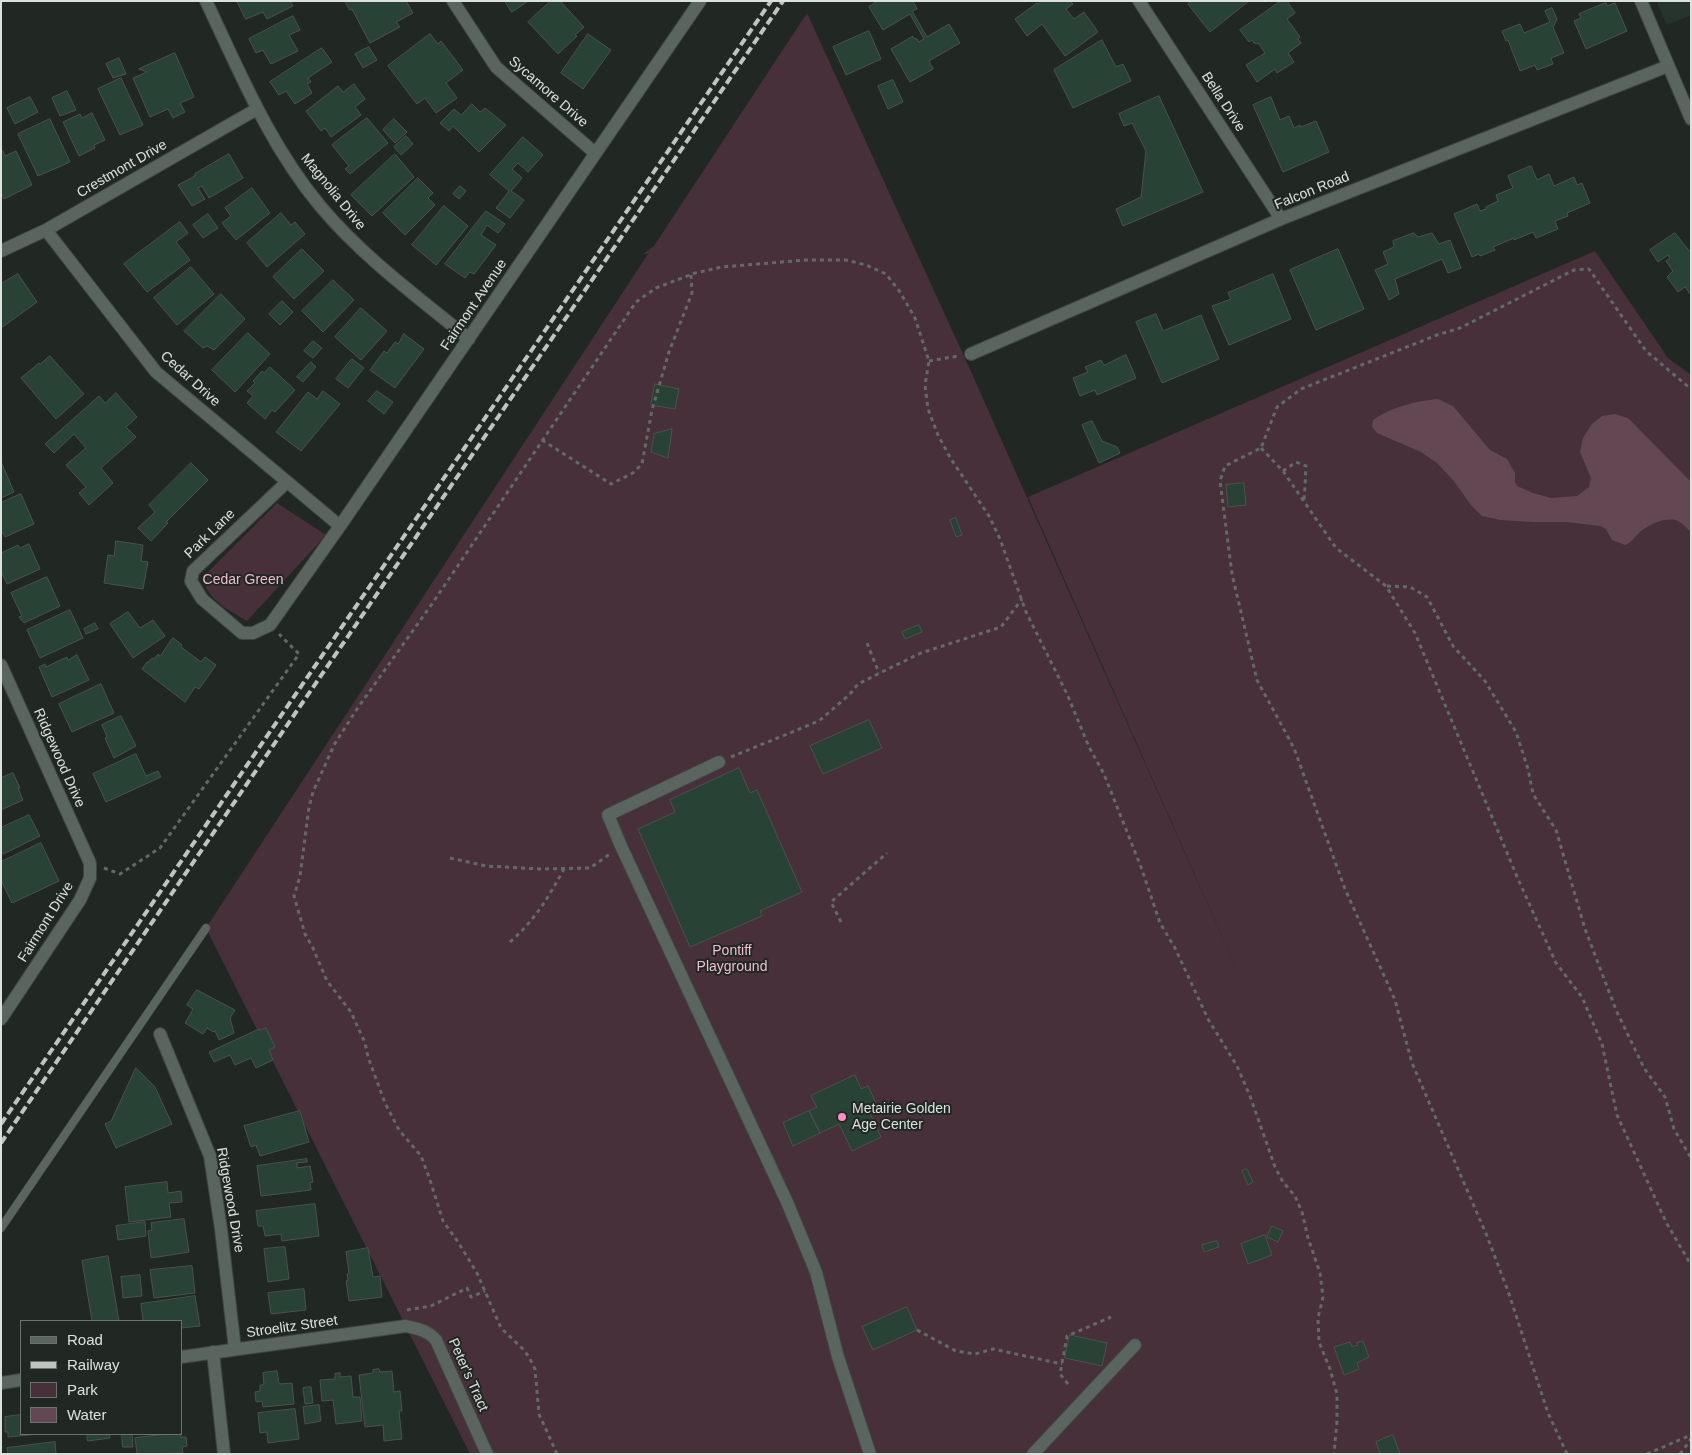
<!DOCTYPE html>
<html>
<head>
<meta charset="utf-8">
<style>
	body { margin:0 }
	#map { position:relative; width:1692px; height:1455px; overflow:hidden; background:#212824; font-family:Arial,sans-serif }
	canvas { display:block }
	.frame { position:absolute; inset:0; border:2px solid #dce1de; pointer-events:none }
	.legend { position:absolute; left:20px; top:1320px; width:162px; height:115px; box-sizing:border-box; background:#212824; border:1px solid #6c726e; margin:0; padding:6px 9px; list-style:none; font-size:15px; color:#dce1de }
	.legend li { display:flex; align-items:center; gap:10px; height:25px }
	.legend b { width:25px; border:1px solid #6c726e }
</style>
</head>
<body>
<div id="map">
<canvas width="1692" height="1455"></canvas>
<div class="frame"></div>
<ul class="legend">
<li><b style="height:6px;background:#59655e"></b>Road</li>
<li><b style="height:6px;background:#bfc4c1"></b>Railway</li>
<li><b style="height:14px;background:#47303a"></b>Park</li>
<li><b style="height:14px;background:#634853"></b>Water</li>
</ul>
</div>
<script>
const ctx = document.querySelector('canvas').getContext('2d');
ctx.lineJoin = 'round';
function paint(path, color) { ctx.fillStyle = color; ctx.fill(path, 'evenodd'); }
function strokePath(path, color, width, dash) { ctx.strokeStyle = color; ctx.lineWidth = width; ctx.lineCap = dash ? 'butt' : 'round'; ctx.setLineDash(dash || []); ctx.stroke(path); }
function label(font, color, halo, rows, align = 'center') {
  ctx.font = font + ' Arial,sans-serif'; ctx.lineWidth = 4; ctx.setLineDash([]); ctx.textBaseline = 'middle'; ctx.strokeStyle = halo; ctx.fillStyle = color; for (const [text, x, y, turn = 0] of rows) {
    ctx.save(); ctx.translate(x, y); ctx.rotate((+turn || 0) * Math.PI / 180); ctx.textAlign = isNaN(turn) ? turn : align; if (halo) ctx.strokeText(text, 0, 0); ctx.fillText(text, 0, 0); ctx.restore();
  }
}
const built = new Path2D(`
	M1656,1H1691V15L1667,25Z`);
const green = new Path2D(`
	M807,13L973,376L1251,1002L1028,497L1595,251L1668,358L1691,375V1454H470L206,928L648,254H643L654,246Z
	M277,503L326,535L247,621C226,608 211,603 202,578Z`);
const water = new Path2D(`
	M1438,399L1453,406L1490,450L1507,459L1515,473V482L1517,486L1533,493L1551,498L1577,496L1589,487L1591,478L1580,452L1583,438L1592,424L1602,416L1615,414L1628,418L1691,482V532C1687,528 1683,524 1678,521C1666,516 1646,525 1637,535C1632,540 1632,542 1625,545L1612,540L1606,529L1600,526L1567,522H1532L1501,520L1482,516L1471,505L1453,480L1437,463L1421,452L1377,433L1372,427L1373,420C1391,407 1416,401 1438,399Z`);
const building = new Path2D(`
	M237,1H290L293,6L267,19L263,12L246,19Z
	M345,1H406L413,13L396,22L400,27L370,43L352,9L350,10Z
	M505,1H528L512,12Z
	M551,1H560L584,27L575,35L577,36L558,54L528,22Z
	M878,1H913L917,9L912,11L927,37L949,24L960,43L929,61L933,69L910,82L891,49L913,36V38L917,39L919,42L924,39L910,14L883,30L869,7Z
	M1042,1H1070L1073,4L1066,9L1074,19L1084,12L1098,32L1065,56L1042,24L1027,36L1015,19L1037,3L1038,4Z
	M1192,1H1249L1210,32L1188,4Z
	M1281,1H1287L1295,13L1287,19L1300,37L1298,39L1301,43L1288,53L1294,62L1277,73L1275,69L1257,82L1246,65L1265,53L1259,44L1254,43L1252,40L1249,42L1240,30Z
	M1606,3L1607,6L1615,3L1627,31L1586,49L1574,21L1581,18L1579,14Z
	M1552,8L1557,19L1553,27L1564,53L1551,58L1553,64L1537,70L1535,65L1520,71L1508,40L1506,41L1502,31L1520,24L1524,33L1550,22L1545,11Z
	M293,16L300,30L289,35L298,51L271,64L263,50L256,53L249,39Z
	M869,31L881,59L846,75L833,47Z
	M430,34L438,44L441,41L463,70L446,83L457,98L436,113L425,98L417,104L388,66Z
	M588,34L611,50L583,89L561,73Z
	M1102,40L1116,67L1123,64L1131,81L1073,108L1054,70Z
	M369,47L377,60L363,68L355,54Z
	M322,48L332,62L308,78L311,82L307,84L312,93L295,104L286,91L279,95L270,82Z
	M175,53L194,97L180,103L185,112L173,118L168,109L150,117L133,78L147,72L139,69Z
	M119,58L126,74L113,78L106,64Z
	M121,78L143,125L120,135L98,89Z
	M893,80L903,102L888,109L878,86Z
	M354,84L365,99L355,107L361,115L331,137L325,128L321,131L306,111L338,86L343,92Z
	M67,91L76,110L60,116L52,98Z
	M1159,96L1203,192L1123,226L1116,209L1141,197L1146,151L1132,123L1124,126L1119,114Z
	M30,97L38,112L15,124L7,108Z
	M1271,97L1280,120L1289,116L1294,128L1300,125L1301,127L1316,121L1329,152L1283,172L1253,105Z
	M472,104L480,112L485,108L506,125L479,152L453,126L449,131L440,123L454,109L461,115Z
	M92,113L105,140L94,145L95,148L79,156L63,122L80,114L82,118Z
	M367,118L388,143L350,174L345,169L349,166L332,145Z
	M50,119L70,162L38,176L18,134Z
	M394,119L407,132L395,143L383,130Z
	M406,136L413,144L401,155L394,147Z
	M523,137L543,155L528,172L518,163L512,169L522,178L511,191L524,200L510,218L496,208L509,191L490,175Z
	M3,151L5,156L16,151L32,185L4,199L1,193V152Z
	M229,154L243,178L209,198L202,186L198,188L205,199L192,206L178,185L195,176V174Z
	M395,154L414,177L372,216L351,195Z
	M1531,166L1537,180L1549,174L1554,186L1574,177L1577,185L1582,183L1590,203L1567,213L1568,216L1555,221L1558,229L1536,238L1533,232L1514,240V238L1493,247L1495,250L1480,256L1479,254L1472,257L1454,214L1477,204L1480,211L1486,209V207L1498,201L1496,195L1513,188L1508,176Z
	M418,178L433,193L428,198L435,205L405,235L383,213Z
	M460,186L466,191L459,199L453,194Z
	M252,188L270,213L236,240L222,223L231,216L225,208Z
	M444,206L468,226L436,265L412,245Z
	M486,211L505,224L498,233L487,225L481,235L496,245L474,274L470,272L465,278L445,264Z
	M281,213L291,225L295,222L305,234L267,267L247,243Z
	M208,214L218,228L203,238L193,225Z
	M180,222L188,233L176,242L190,260L147,292L124,264Z
	M1414,233L1418,237L1432,233L1439,244L1450,240L1461,268L1448,273L1442,259L1395,279L1399,294L1389,300L1375,270L1388,264L1383,252L1394,247L1393,241Z
	M1675,233L1691,253V295L1685,287L1678,292L1667,277L1673,271L1666,261L1670,258L1668,255L1658,262L1650,250Z
	M302,249L324,271L294,299L273,277Z
	M1338,249L1364,309L1316,330L1290,270Z
	M191,267L214,294L177,325L154,298Z
	M18,274L37,302L1,328V284Z
	M1273,274L1291,319L1229,345L1212,306L1231,299L1228,293Z
	M333,280L354,300L323,332L302,311Z
	M221,294L245,319L214,350L207,346L203,348L184,331Z
	M282,301L293,312L280,325L269,314Z
	M361,308L387,331L361,360L335,337Z
	M1156,314L1163,331L1201,315L1219,359L1162,383L1136,322Z
	M248,333L270,354L235,392L212,370Z
	M404,334L424,349L395,388L370,370L384,351L387,353L395,342L398,344Z
	M313,341L322,348L313,358L304,351Z
	M1126,355L1136,378L1097,395L1095,390L1080,396L1073,378L1088,372L1085,367L1101,360L1104,365Z
	M50,356L84,394L56,419L21,378L39,363L40,364Z
	M352,359L364,368L348,388L336,379Z
	M311,362L316,367L303,382L297,377Z
	M270,367L295,390L275,412L272,410L265,419L247,403L253,396L247,391L255,383L253,381L262,371L264,373Z
	M655,384L679,389L675,409L651,405Z
	M323,391L340,404L301,451L276,432L308,392L317,399Z
	M377,391L393,402L384,414L368,401Z
	M116,393L137,417L126,427L136,437L101,468L113,483L89,505L79,493L86,487L66,465L86,448L74,434L54,453L45,444L99,396L105,403Z
	M1092,421L1102,441L1117,447L1120,453L1099,463L1082,425Z
	M672,429L668,458L651,452L654,434Z
	M191,463L208,480L166,522L168,523L151,541L138,528L155,512L149,505Z
	M2,464L14,492L1,498V465Z
	M1244,483L1246,505L1228,507L1226,485Z
	M21,494L34,524L5,537L1,530V503Z
	M956,518L962,535L956,537L950,520Z
	M116,541L143,545L141,561L148,562L143,589L104,583L108,555L114,556Z
	M29,544L40,569L7,584L1,571V553L18,545L20,548Z
	M47,577L60,606L24,623L19,617L22,616L11,593Z
	M70,610L83,638L40,658L27,630Z
	M128,612L140,628L153,620L165,636L133,658L110,624Z
	M95,623L98,629L86,634L84,629Z
	M919,625L922,632L905,639L902,632Z
	M173,638L182,645L181,647L201,662L205,657L216,665L199,689L195,687L185,702L142,669L147,662H149L151,659L155,658L158,654L160,656Z
	M77,655L89,680L52,697L39,667L45,664L46,667L67,657L68,660Z
	M101,684L114,713L72,732L59,704Z
	M121,716L136,746L114,758L105,738L107,737L102,725Z
	M869,720L882,748L823,774L810,746Z
	M136,754L146,776L158,771L161,777L106,802L93,774Z
	M739,768L750,793L757,790L802,892L760,911L762,916L690,947L638,829L675,812L670,800Z
	M13,773L20,788H18L23,800L1,810V778Z
	M29,815L40,836L3,854L1,851V828Z
	M41,843L59,881L12,903L1,880V862Z
	M197,990L235,1010L230,1018L234,1033L219,1040L215,1031L213,1032L207,1028L203,1034L185,1023L193,1009L187,1005Z
	M266,1028L275,1047L269,1050L273,1060L256,1068L251,1058L235,1065L230,1055L214,1062L209,1052L259,1029L260,1030Z
	M136,1068L155,1087L172,1124L116,1148L105,1124L111,1121Z
	M855,1075L861,1089L868,1086L876,1103L867,1107L881,1137L852,1151L839,1124L820,1133L809,1111L817,1107L811,1096Z
	M300,1111L309,1142L260,1156L256,1145L251,1147L244,1126Z
	M809,1111L820,1133L793,1146L783,1123Z
	M307,1159V1162L297,1163V1168L310,1166L313,1182L310,1183L311,1190L261,1196L257,1166Z
	M1247,1169L1253,1182L1248,1185L1242,1171Z
	M167,1182L168,1193L181,1191L182,1202L169,1203L171,1217L129,1222L125,1187Z
	M315,1204L319,1236L282,1241L281,1234L265,1236L263,1226H258L256,1211Z
	M184,1219L189,1252L151,1258L148,1231L152,1230L151,1223Z
	M145,1222L146,1236L118,1240L116,1226Z
	M1272,1226L1283,1231L1278,1242L1267,1237Z
	M1265,1235L1272,1255L1248,1264L1241,1244Z
	M1217,1241L1219,1247L1204,1252L1202,1245Z
	M285,1247L289,1279L268,1282L264,1249Z
	M368,1248L373,1277L380,1276L382,1297L349,1301L346,1281L348,1280L347,1274L349,1273L346,1252Z
	M108,1256L119,1321H92L82,1261Z
	M192,1266L195,1293L154,1298L150,1270Z
	M140,1275L142,1296L123,1298L121,1277Z
	M304,1289L306,1310L271,1314L268,1293Z
	M195,1296L200,1326L181,1328V1321H143L141,1304Z
	M907,1307L917,1330L873,1350L862,1327Z
	M1070,1335L1107,1343L1102,1366L1065,1358Z
	M1363,1341L1369,1357L1357,1363L1359,1369L1344,1375L1334,1347L1350,1342L1352,1347L1358,1345L1357,1343Z
	M379,1369L380,1372L392,1371L394,1392L400,1391L402,1411H399L402,1439L384,1441L383,1425L365,1427L359,1375L373,1373V1370Z
	M277,1371L279,1384L292,1383L294,1404L263,1407L262,1401L256,1402L255,1392L260,1391V1385H264L263,1373Z
	M340,1373V1377L351,1376L353,1397H360L362,1421L336,1424L333,1400L322,1401L320,1380L335,1379V1374Z
	M311,1387L313,1403L305,1404L303,1388Z
	M319,1405L321,1421L305,1424L303,1407Z
	M295,1409L299,1439L268,1443L267,1432L260,1433L258,1413Z
	M21,1415V1434H38L8,1437V1432H5V1417Z
	M87,1434H109L110,1438L88,1441Z
	M122,1434H132L133,1447H123Z
	M167,1434H180V1437H186L187,1446L182,1447L183,1453L137,1454L135,1438Z
	M1393,1435L1400,1454H1380L1376,1442Z
	M55,1442L56,1454H8L7,1448Z`);
const path = new Path2D(`
	M929,361L958,356
	M542,440L611,484L633,473L642,464L652,410L669,352L692,293L691,274
	M1261,448L1283,471L1336,548L1386,586L1415,633L1518,879L1556,963L1582,997L1602,1044L1617,1115L1666,1222L1691,1265
	M1283,471L1296,462L1306,466L1304,503
	M1387,586L1410,587L1427,597L1453,646L1485,681L1516,732L1528,769L1533,794L1556,830L1585,929L1616,1010L1644,1068L1665,1097L1674,1129L1691,1158
	M867,643L879,673
	M731,757L819,721L850,694L858,684L892,667L921,653L1001,627L1022,599
	M450,858L486,866L540,869L590,868L610,854
	M104,868L120,874L160,848L299,654L279,634
	M841,922L831,902L887,853
	M510,942C535,920 548,898 564,869
	M407,1310L431,1306L467,1288L471,1297L485,1291
	M917,1330L956,1351L975,1354L993,1349L1062,1364
	M1068,1384L1060,1374L1067,1336L1111,1317
	M557,1454L539,1414L535,1369L529,1357L523,1349L501,1328L477,1273L458,1242L443,1221L429,1177L421,1156L399,1130L385,1103L368,1057L365,1043L351,1012L327,981L313,948L305,934L294,896L300,876L309,807L313,792L334,745L357,709L434,601L636,302L656,288L695,273L722,267L806,260H846L866,265L886,274L900,292L915,318L929,361L925,385L928,409L938,435L951,459L989,516L1000,539L1026,612L1067,694L1089,747L1104,774L1141,867L1160,923L1175,948L1208,1019L1237,1066L1250,1096L1275,1167L1283,1182L1295,1196L1302,1212L1308,1238L1320,1273L1323,1297L1318,1318L1319,1342L1330,1369L1337,1394V1421L1334,1454
	M1567,1454L1548,1413L1509,1294L1487,1236L1412,1063L1395,1000L1345,889L1294,748L1257,680L1232,574L1220,481L1225,466L1261,448L1277,407L1301,389L1437,335L1460,328L1574,270L1589,269L1646,351L1691,389
	M1647,1454L1691,1435
	M1680,1454L1691,1439`);
const lane = new Path2D(`
	M1,1228L206,928`);
const street = new Path2D(`
	M206,1C240,73 270,146 321,207C364,258 418,297 469,339
	M453,1L496,67L595,153
	M1139,1L1281,219
	M1641,1L1691,119
	M46,230L156,372L340,526
	M1,251L46,230L257,109
	M971,354L1281,219L1668,66
	M287,482L193,571L191,581L202,599L242,633H253L270,625L340,526L700,1
	M1,665L90,863V878L80,900L1,1019
	M719,762L608,815L621,846L787,1202L816,1272L838,1357L870,1454
	M160,1034L210,1156L221,1229L235,1349
	M213,1352L224,1454
	M181,1357L406,1326C419,1329 427,1330 436,1340L487,1454
	M1,1383L21,1380
	M1033,1454L1135,1345`);
const rail = new Path2D(`
	M1,1124L771,1
	M1,1143L783,1`);
const markers = [
	[842,1117,5,"#fd8ec0"]
];
const streetNames = [
	["Sycamore Drive",548,92,41],
	["Bella Drive",1223,102,57],
	["Crestmont Drive",122,169,-30],
	["Falcon Road",1312,191,-22],
	["Magnolia Drive",333,192,51],
	["Fairmont Avenue",474,305,-56],
	["Cedar Drive",190,379,42],
	["Park Lane",210,534,-44],
	["Ridgewood Drive",59,758,66],
	["Fairmont Drive",46,922,-58],
	["Ridgewood Drive",230,1200,80],
	["Stroelitz Street",292,1327,-8],
	["Peter's Tract",468,1375,66]
];
const parkNames = [
	["Cedar Green",243,580],
	["Pontiff",732,951],
	["Playground",732,967]
];
const poiNames = [
	["Metairie Golden",852,1109],
	["Age Center",852,1125]
];
paint(built, '#27342d');
paint(green, '#47303a');
paint(water, '#634853');
paint(building, '#284235');
strokePath(building, '#4b524e', 1);
strokePath(lane, '#3f4642', 9);
strokePath(street, '#3f4642', 14);
strokePath(path, '#636966', 3, [4, 4]);
strokePath(lane, '#59655e', 8);
strokePath(street, '#59655e', 12);
strokePath(rail, '#bfc4c1', 4, [8, 4]);
for (const [x, y, r, color] of markers) { const dot = new Path2D(); dot.arc(x, y, r, 0, 2 * Math.PI); ctx.fillStyle = color; ctx.fill(dot); strokePath(dot, '#212824', 2); }
label('14px', '#dce1de', '#212824', streetNames);
label('14px', '#f3bcd2', '#212824', parkNames);
label('14px', '#dce1de', '#212824', poiNames, 'left');
</script>
</body>
</html>
